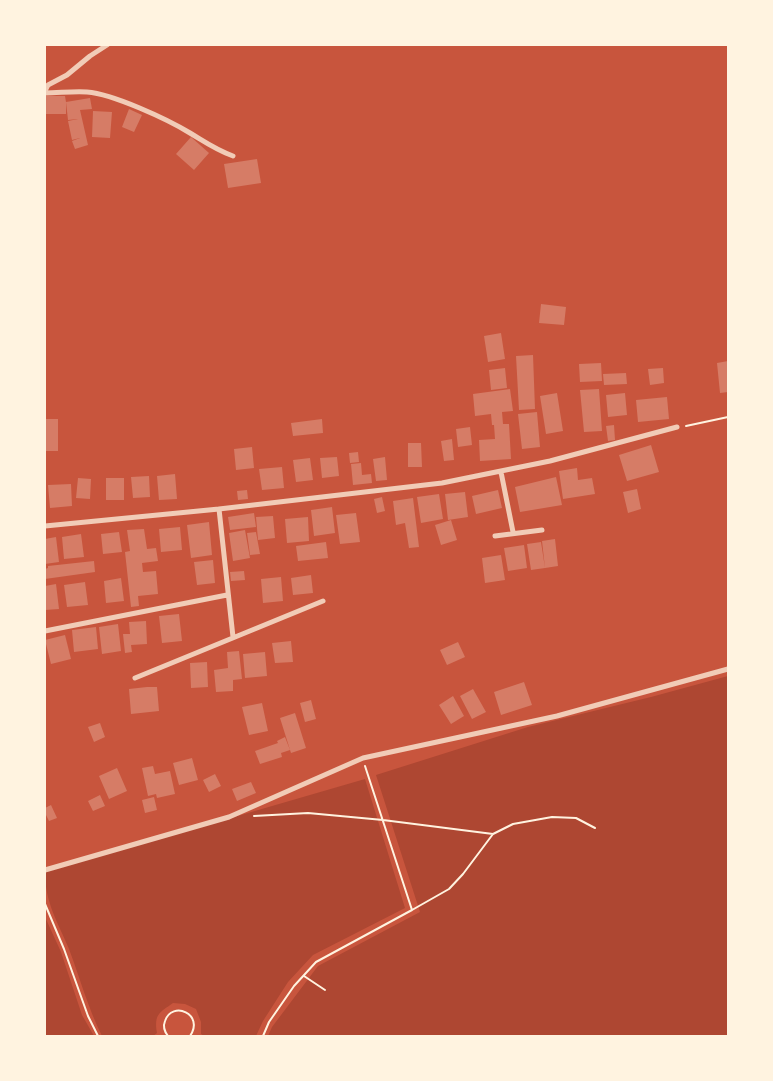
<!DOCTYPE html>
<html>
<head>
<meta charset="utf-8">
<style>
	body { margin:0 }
	#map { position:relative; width:773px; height:1081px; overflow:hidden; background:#c8553d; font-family:"PT Serif",serif }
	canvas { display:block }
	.frame { position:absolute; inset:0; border:46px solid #fff3e0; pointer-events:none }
</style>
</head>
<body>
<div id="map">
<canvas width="773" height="1081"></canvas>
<div class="frame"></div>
</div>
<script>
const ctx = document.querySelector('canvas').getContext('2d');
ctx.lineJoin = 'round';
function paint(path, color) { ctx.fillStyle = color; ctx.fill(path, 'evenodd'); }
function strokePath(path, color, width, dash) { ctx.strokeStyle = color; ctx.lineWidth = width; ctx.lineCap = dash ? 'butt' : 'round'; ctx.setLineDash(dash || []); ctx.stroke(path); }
const green = new Path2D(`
	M728,676V1036H268L272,1027L318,966L420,912L376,775L528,727L651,697Z
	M365,779L405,908L313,955L288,982L263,1021L256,1036H204L201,1034V1022L196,1009L185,1004L173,1003C159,1013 154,1014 157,1033L153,1036H102C88,1008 80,978 69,949C58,922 45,903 45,872Z
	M45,917L61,952L82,1015L94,1036H45Z`);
const building = new Path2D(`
	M45,96H65L66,102L90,98L92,109L80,110L88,145L75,149L72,141L80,138L72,140L68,121L78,119L68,120L66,102V114H45Z
	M129,109L142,115L134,132L122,127Z
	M93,111L112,112L110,138L92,137Z
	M191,137L209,153L194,170L176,154Z
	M257,159L261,183L228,188L224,164Z
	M541,304L566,307L564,325L539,323Z
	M501,333L505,359L488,362L484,336Z
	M533,355L535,409L519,410L516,356Z
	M728,361V392L720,393L717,363Z
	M601,363L602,381L580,382L579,364Z
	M505,368L507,388L491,390L489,370Z
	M663,368L664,383L650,385L648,369Z
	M626,373L627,384L604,385L603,374Z
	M510,389L513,411L502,412L503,424H509L511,459L480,461L479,440L495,439L494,425H492L491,414L475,416L473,394Z
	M599,389L602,431L584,432L580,390Z
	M557,393L563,431L546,434L540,396Z
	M625,393L627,415L608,417L606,395Z
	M667,397L669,419L638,422L636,400Z
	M537,412L540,447L522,449L518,414Z
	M45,419H58V451H45Z
	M322,419L323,433L293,436L291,423Z
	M614,425L615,440L608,441L606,426Z
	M470,427L472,445L458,447L456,429Z
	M452,439L454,460L444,461L441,441Z
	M408,443H421L422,467H408Z
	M651,445L659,472L627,481L619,455Z
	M252,447L254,468L236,470L234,449Z
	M358,452L359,462L350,463L349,453Z
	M337,457L339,476L322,478L320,458Z
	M385,457L387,480L376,481L373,459Z
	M310,458L313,480L296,482L293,460Z
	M361,463L362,475L371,474L372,483L353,485L351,464Z
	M282,467L284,488L262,490L259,469Z
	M577,468L578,480L592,478L595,494L563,499L559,471Z
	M175,474L177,499L159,500L157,476Z
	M149,476L150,497L133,498L131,477Z
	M556,477L562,505L520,512L515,487Z
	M78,478L91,479L90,499L76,498Z
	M106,478H124V500H106Z
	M71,484L72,506L50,508L48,485Z
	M637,489L641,509L628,513L623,492Z
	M247,490L248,499L238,500L237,491Z
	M498,490L502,508L476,514L472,496Z
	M465,492L468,517L448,520L445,494Z
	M439,494L443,519L421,523L417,497Z
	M382,497L385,511L377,513L374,499Z
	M413,498L419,547L409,548L405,523L396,525L393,501Z
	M332,507L335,533L314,536L311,510Z
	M254,513L256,527L230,530L228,517Z
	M356,513L360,542L340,544L336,515Z
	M273,516L275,538L258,540L256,517Z
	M308,517L309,541L287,543L285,519Z
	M451,520L457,540L441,545L435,525Z
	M209,522L212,555L191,558L187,525Z
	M180,527L182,550L161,552L159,529Z
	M144,529L147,549L156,548L158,561L142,563L143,572L156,571L158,594L138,596L139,606L131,607L125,552L130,551L127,530Z
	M245,530L250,558L233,561L229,533Z
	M119,532L122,552L103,554L101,534Z
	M256,532L260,554L250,555L247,533Z
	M81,534L84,557L64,559L62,537Z
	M56,537L59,562L45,564V539Z
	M555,539L558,566L545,568L542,541Z
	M326,542L328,558L298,561L296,546Z
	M541,542L545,568L531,570L527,544Z
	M524,545L527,568L508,571L504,548Z
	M501,555L505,580L485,583L482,558Z
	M213,560L215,583L197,585L194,562Z
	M94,561L95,572L45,579V569L48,568V566Z
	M244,571L245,580L231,581L230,572Z
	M311,575L313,593L293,595L291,578Z
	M281,577L283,601L263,603L261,579Z
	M121,578L124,601L106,603L104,581Z
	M85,582L88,605L67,607L64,585Z
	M56,584L59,609L45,610V586Z
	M179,614L182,641L162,643L159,616Z
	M146,621L147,644L131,645L132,652L125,653L123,634H130L129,622Z
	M118,624L121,651L102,654L99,627Z
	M96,627L98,649L74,652L72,630Z
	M65,635L71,659L51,664L45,640Z
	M291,641L293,662L275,663L272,643Z
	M458,642L465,657L447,665L440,650Z
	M239,651L242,679L233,680V691L216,692L214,670L228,668L227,652Z
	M265,652L267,676L245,678L243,654Z
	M207,662L208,687L191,688L190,663Z
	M524,682L532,705L501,715L494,692Z
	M147,687H157L159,711L131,714L129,689Z
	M473,689L486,712L472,719L460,696Z
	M453,696L464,716L451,724L439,705Z
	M311,700L316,719L305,722L300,703Z
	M262,703L268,731L249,735L242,707Z
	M295,713L306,748L291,753L280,718Z
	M100,723L105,737L94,742L88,727Z
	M285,737L290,750L281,753L282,757L260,764L255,751L278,743L277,741Z
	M192,758L198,780L179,785L173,763Z
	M153,766L155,774L170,771L175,794L157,798L156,794L148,796L142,768Z
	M117,768L127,791L109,799L99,776Z
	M215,774L221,786L209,792L203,780Z
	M251,782L256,793L237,801L232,789Z
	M100,795L105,806L93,811L88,801Z
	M154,797L157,810L145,813L142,800Z
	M51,805L57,818L49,821L45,813V808Z`);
const path = new Path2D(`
	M686,426L728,417
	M254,816L308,813L383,820L493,834
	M45,904L64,949L88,1016L98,1036
	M412,910L449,889L463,874L493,834L513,824L552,817L576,818L595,828
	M304,976L325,990
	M168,1036C164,1031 163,1026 165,1021C172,1000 205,1014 190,1036
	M263,1036L269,1022L294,986L316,962L412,910L365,766`);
const minor = new Path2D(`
	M45,91L48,85L67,75L90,56L107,45
	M45,93C59,93 73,91 87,92C113,94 167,119 190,133C205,142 216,150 233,156
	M501,472L513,532
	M219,509L233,637
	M45,526L219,509L442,483L550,461L677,427
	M495,536L542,530
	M45,631L227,595
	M135,678L323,601
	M45,870L229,817L363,758L557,716L728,669`);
paint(green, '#ae4732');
paint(building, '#d67c66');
strokePath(path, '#fff3e0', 2);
strokePath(minor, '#f1ccb7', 5);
</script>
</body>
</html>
